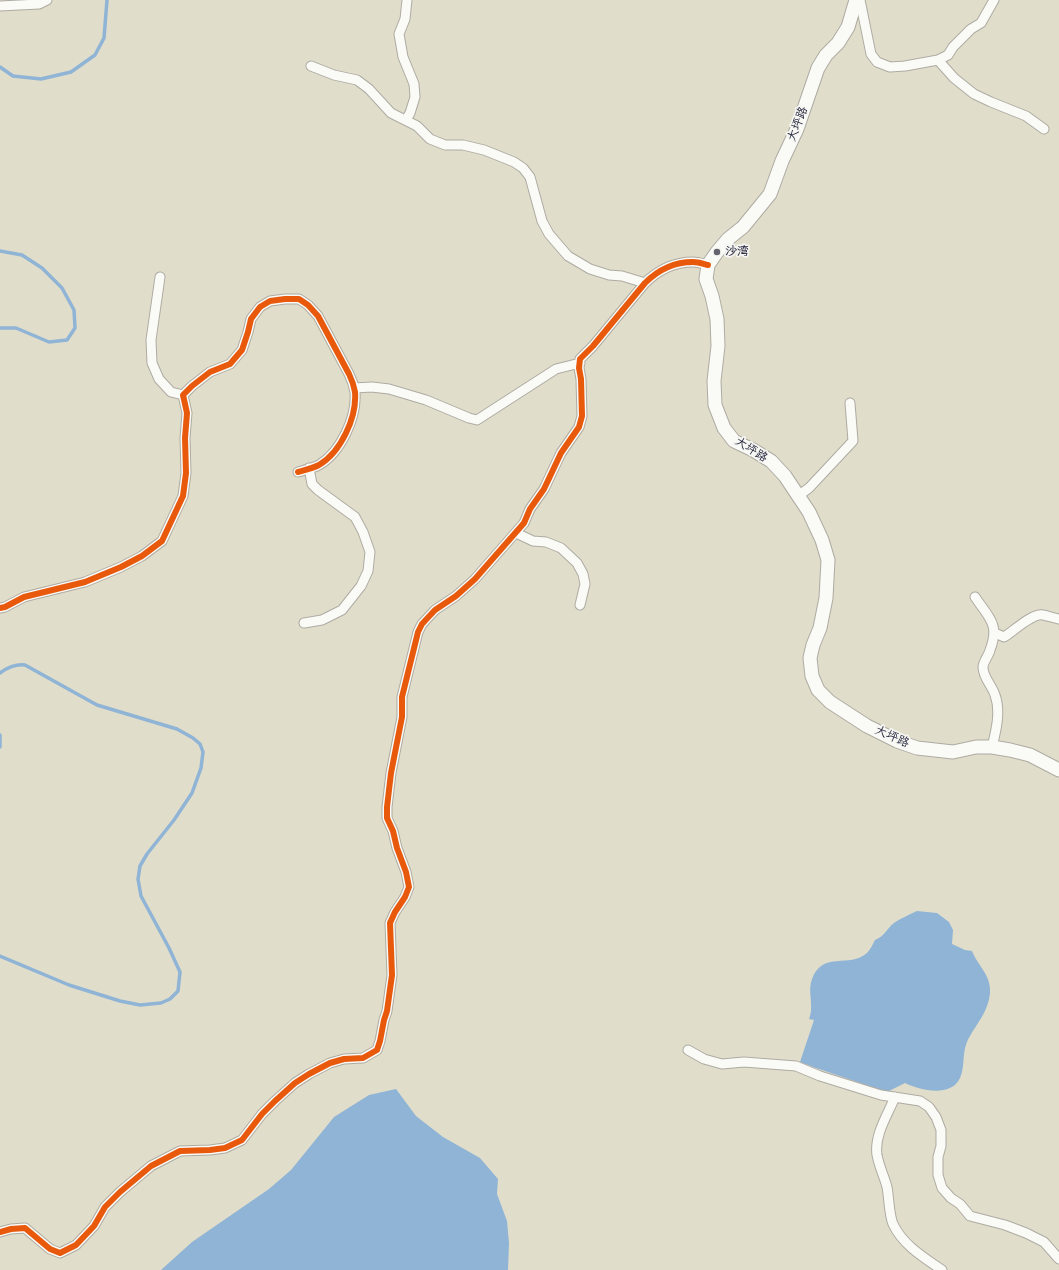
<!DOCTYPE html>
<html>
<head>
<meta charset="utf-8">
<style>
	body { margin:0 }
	canvas { display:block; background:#e1ddcb }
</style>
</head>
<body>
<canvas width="1059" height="1270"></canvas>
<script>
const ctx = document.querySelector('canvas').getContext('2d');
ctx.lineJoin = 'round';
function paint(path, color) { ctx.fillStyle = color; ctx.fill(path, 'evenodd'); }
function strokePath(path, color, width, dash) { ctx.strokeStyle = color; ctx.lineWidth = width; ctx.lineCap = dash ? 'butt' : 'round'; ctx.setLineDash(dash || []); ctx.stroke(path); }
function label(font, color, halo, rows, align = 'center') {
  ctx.font = font + ' "Balsamiq Sans","LXGW WenKai TC",sans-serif'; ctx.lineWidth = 3.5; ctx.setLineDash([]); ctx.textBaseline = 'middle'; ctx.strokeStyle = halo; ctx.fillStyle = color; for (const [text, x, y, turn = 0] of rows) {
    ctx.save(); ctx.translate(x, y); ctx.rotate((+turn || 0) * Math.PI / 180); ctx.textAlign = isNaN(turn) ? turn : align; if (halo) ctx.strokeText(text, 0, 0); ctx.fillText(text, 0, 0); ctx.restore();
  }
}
const water = new Path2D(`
	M917,911L937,913L949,922L953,930L952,944L965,950L972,951C978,966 991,975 990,992C989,1012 975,1025 967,1042C962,1053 965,1067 960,1078C951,1098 919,1090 905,1083L887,1092L816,1068L800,1062L814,1020L809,1019C810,1016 811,1013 811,1010C812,999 808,990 812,979C823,950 849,969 867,953C870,950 873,944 875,940C885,936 886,929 894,923C901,918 909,915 917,911Z
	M396,1089L416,1116L443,1137L480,1158L498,1179L497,1194L507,1221L509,1243L508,1270H161L192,1242L269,1189L291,1170L334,1117L369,1095Z`);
const stream = new Path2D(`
	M0,67L13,76L41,79L71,72L95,55L104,38L107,0
	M0,251L22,255L42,268L62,288L74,310L75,328L67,340L49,342L16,328H0
	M0,673C8,667 15,664 25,665L97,705L177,729L193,738L200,744L203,752L201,768L192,793L174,820L147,854L140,866L138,879L141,896L169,948L180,972L178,991L170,999L161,1003L140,1005L120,1001L69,985L0,956
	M0,735V747`);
const street = new Path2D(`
	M860,0L871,54L877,62L890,67L905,66L938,60L948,55L953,47L971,29L981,23L994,0
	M0,6L39,4L47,0
	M938,60L954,78L974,94L991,102L1026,116L1044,129
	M311,66L334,75L357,80L369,89L391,113L417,126L430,139L445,145H463L484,150L514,162L523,168L530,177L542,221L549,234L568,256L590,269L609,275L622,276L645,283
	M406,120L410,113L415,97L414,84L403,57L399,34L405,19L407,0
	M160,277L151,340L152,363L159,379L171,392L183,395
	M354,388L372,387L389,389L426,400L469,418L477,420L556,369L580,363
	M798,496L809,488L853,441L850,403
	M516,533L533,541L546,542L561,548L577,563L583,574L585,584L580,605
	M975,597C989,618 1000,624 990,650C989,655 983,662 983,667C983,678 992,685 995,695C1001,711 996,731 992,747
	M0,608L5,607L24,597L85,582L121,567L142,556L162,541L183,496L186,473L185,438L187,413L183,395L192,386L210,372L230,364L242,350L248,332L251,319L260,307L270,301L285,299H299L308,305L318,316L349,374C352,380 354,386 355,392C357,417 341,452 319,465C313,468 305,470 298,472
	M304,623L322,620L342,610L361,586L368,571L370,552L363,532L355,517L318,490L312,484L309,468
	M995,633L1004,637C1014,631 1032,613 1043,615C1048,616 1054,618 1059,619
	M688,1050L704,1059L722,1064L744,1062L796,1066L820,1076L881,1095L920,1101L929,1107L936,1117L941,1130V1146L938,1157V1175L942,1188L951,1198L960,1204L970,1216L1005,1225L1026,1233L1044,1242L1059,1259
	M895,1097C888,1114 874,1135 877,1155C879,1166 884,1176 887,1187C889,1197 889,1215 893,1224C903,1245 923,1257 942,1270
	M0,1232L11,1229L25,1228L50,1249L60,1253L76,1245L94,1226L105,1207L120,1192L151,1166L180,1151L210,1150L225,1148L242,1140L262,1114L275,1101L295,1083L309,1074L330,1063L344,1059L363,1058L377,1050L380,1041L384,1020L387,1011L392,975L390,923L395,912L405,897L409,887L406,872L397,848L393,831L387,818V807L391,773L402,717V697L418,632L422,624L435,610L456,596L475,579L524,523L530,509L544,489L561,453L579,427L582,416L581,379L579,368L580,359L593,346L645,283C658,270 674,262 693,262C698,262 704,264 708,265`);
const secondary = new Path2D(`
	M856,0L848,27L838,43L826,55L818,68L797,129L782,161L770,194L743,227L728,239L717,252L708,265L706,279L712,296L717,319L718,346L714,381L715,405L724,428L734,441L753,450L771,461L785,476L809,512L822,540L828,560L826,598L820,628L813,645L810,658L812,676L818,690L830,702L867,726L897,741L917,748L953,752L976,747H992L1010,750L1030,755L1059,770`);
const cycleway = new Path2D(`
	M0,608L5,607L24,597L85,582L121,567L142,556L162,541L183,496L186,473L185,438L187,413L183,395L192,386L210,372L230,364L242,350L248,332L251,319L260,307L270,301L285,299H299L308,305L318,316L349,374C352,380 354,386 355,392C357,417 341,452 319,465C313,468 305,470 298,472
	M0,1232L11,1229L25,1228L50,1249L60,1253L76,1245L94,1226L105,1207L120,1192L151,1166L180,1151L210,1150L225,1148L242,1140L262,1114L275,1101L295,1083L309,1074L330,1063L344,1059L363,1058L377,1050L380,1041L384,1020L387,1011L392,975L390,923L395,912L405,897L409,887L406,872L397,848L393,831L387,818V807L391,773L402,717V697L418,632L422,624L435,610L456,596L475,579L524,523L530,509L544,489L561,453L579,427L582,416L581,379L579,368L580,359L593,346L645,283C658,270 674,262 693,262C698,262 704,264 708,265`);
const markers = [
	[717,252,4,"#65636d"]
];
const streetNames = [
	["大坪路",798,124,-69],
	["大坪路",751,450,32],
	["大坪路",892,737,24]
];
const poiNames = [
	["沙湾",725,252]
];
paint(water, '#8fb4d5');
strokePath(stream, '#8fb4d5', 3.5);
strokePath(street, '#aeaba2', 11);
strokePath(secondary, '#aeaba2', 15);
strokePath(street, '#fafaf7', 9);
strokePath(secondary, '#fafaf7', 13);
strokePath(cycleway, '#e8590c', 6);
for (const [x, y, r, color] of markers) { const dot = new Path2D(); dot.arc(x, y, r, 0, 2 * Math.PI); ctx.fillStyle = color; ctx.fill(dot); strokePath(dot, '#f6f6f2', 1.5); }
label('12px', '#22223b', '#f6f6f2', streetNames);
label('bold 12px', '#22223b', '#f6f6f2', poiNames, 'left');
</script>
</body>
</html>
